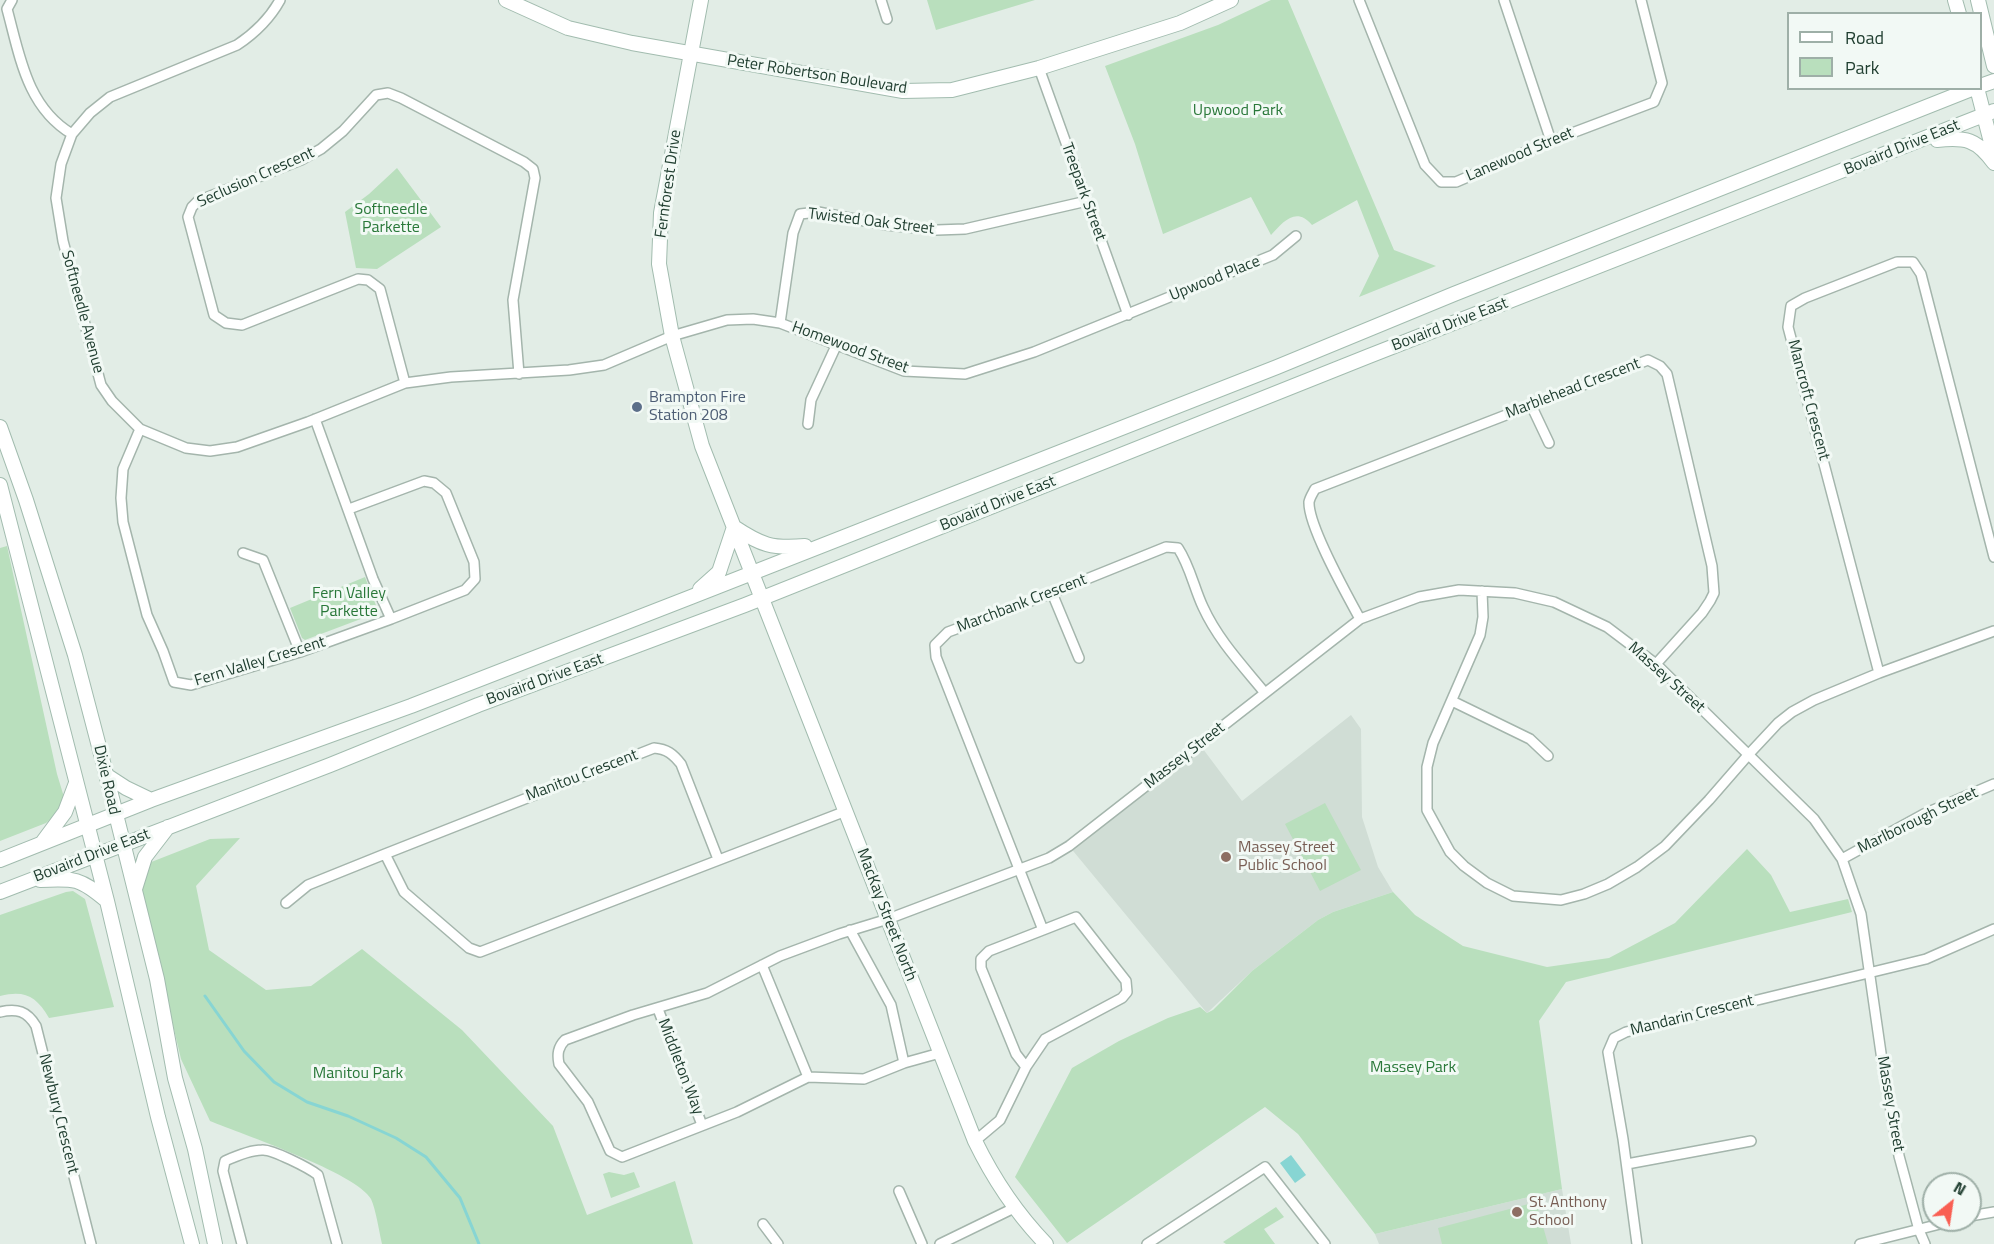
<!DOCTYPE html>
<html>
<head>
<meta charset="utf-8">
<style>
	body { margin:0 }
	#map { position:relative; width:1994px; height:1244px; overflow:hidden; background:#e2ede6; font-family:"Titillium Web",sans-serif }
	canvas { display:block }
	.legend { position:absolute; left:1787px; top:12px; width:195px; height:78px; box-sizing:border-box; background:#f2f9f5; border:2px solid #9eafa7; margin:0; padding:8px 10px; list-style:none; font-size:18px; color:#213f31 }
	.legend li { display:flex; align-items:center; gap:12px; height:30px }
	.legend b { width:30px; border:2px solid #9eafa7 }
	.north { position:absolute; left:1922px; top:1172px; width:60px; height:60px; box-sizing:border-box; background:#f2f9f5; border:2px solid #9eafa7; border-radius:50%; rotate:30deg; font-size:16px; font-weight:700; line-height:24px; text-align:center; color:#213f31 }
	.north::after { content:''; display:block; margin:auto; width:21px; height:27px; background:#f95f53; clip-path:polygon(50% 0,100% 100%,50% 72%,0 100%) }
</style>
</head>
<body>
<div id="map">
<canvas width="1994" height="1244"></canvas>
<ul class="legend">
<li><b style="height:8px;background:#fff"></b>Road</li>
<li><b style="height:16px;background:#b9dfbd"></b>Park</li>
</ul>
<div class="north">N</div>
</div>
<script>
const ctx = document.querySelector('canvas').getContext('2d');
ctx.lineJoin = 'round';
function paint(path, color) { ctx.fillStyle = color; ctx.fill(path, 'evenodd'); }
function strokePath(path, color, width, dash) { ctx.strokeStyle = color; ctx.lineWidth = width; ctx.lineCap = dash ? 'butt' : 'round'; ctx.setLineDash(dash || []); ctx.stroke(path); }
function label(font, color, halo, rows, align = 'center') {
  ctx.font = font + ' "Titillium Web",sans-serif'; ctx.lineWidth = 6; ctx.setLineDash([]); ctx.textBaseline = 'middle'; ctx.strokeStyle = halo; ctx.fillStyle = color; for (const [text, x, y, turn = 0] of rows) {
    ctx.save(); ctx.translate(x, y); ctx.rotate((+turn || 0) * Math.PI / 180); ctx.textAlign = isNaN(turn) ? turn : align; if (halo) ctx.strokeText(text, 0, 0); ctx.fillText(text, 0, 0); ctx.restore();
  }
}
const built = new Path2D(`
	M1351,715L1361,729L1362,817L1378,867L1393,892L1333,912L1318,920L1252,971L1207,1013L1069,846L1203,749L1242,801Z
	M1562,1189L1571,1244H1379L1375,1234Z`);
const green = new Path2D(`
	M927,0H1035L936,30Z
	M1271,0H1288L1394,250L1436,266L1359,297L1379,256L1357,200L1312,225C1296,206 1283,222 1271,235L1251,197L1163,234L1135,144L1105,66L1218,25Z
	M397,168L441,227L377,269L356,268L345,212L369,194Z
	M7,546L57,774L67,807L63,808L46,823L0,841V548Z
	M365,577L377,608L374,614L305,640L302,638L290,608Z
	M1325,803L1361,870L1320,891L1285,824Z
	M240,838L196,886L209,950L266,990L311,986L362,949L462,1030L553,1126L587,1215L675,1181L693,1244H382C379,1231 376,1210 371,1199C357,1173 241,1134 210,1121L181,1059L136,868L210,839Z
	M1747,849L1771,875L1790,912L1848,899L1852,912L1566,982L1539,1021L1562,1189L1375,1234L1298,1134L1265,1107L1067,1243L1015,1177L1072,1068L1119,1041L1168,1018L1200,1007L1207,1013L1213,1010L1252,971L1318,920L1333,912L1393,892L1415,915L1463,946L1547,967L1609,958L1675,923Z
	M73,891L85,899L114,1007L49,1018C36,996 25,990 0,996V915L66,892Z
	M609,1172L624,1175L634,1172L640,1187L611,1198L603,1174Z
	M1536,1202L1548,1244H1442L1438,1228Z
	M1276,1207L1284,1217L1264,1229L1275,1244H1226L1223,1242Z`);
const water = new Path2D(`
	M1291,1155L1306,1175L1295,1183L1280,1163Z`);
const stream = new Path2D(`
	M205,996L244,1051L274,1082L307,1102L348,1116L396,1138L426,1157L460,1198L479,1244`);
const street = new Path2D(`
	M12,0L7,9C20,57 27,107 72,134
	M280,0C269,20 255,33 237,45L110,97L90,113L72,134L61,164L56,198L63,241L101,385L112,401L140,429L186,448L210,451L237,447L308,422L405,383L451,377L569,370L604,365L672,336L727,320L753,319L780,323L904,371L965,374L1034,352L1273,255L1296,236
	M881,0L887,19
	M1359,0L1425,165L1441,182H1456L1551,141L1654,102L1662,83L1641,0
	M1504,0L1551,141
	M1039,68L1128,315
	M780,323L793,233L800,214L818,212L886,225L937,230L965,229L1087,201
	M405,383L380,289L368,280L358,279L242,325L226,323L214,315L188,217L192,207L198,201L301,160L321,149L343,131L376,95L388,93L401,98L524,162L533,169L535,178L513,300L519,374
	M1531,405L1549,443
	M315,419L373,579L391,619L465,590L475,579L474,562L446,493L434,483L424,481L349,509
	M808,424L811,400L836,346
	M140,429L123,469L121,498L123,522L147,615L163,651L174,682L191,685L300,652L391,619
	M243,553L263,560L300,652
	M1482,591L1483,617L1480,635L1433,743L1427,767V810L1450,852L1464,866L1487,883L1513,896L1561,900L1584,894L1608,884L1637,867L1665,846L1709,800L1749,754L1778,723L1792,712L1814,700L1879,673L1994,631
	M1052,593L1079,658
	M1360,619C1347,595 1308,526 1309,502C1310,497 1313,493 1315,489L1648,360L1660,366L1667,374L1712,566L1714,593L1710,601L1702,613L1656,664
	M1879,673L1788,327L1791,306L1805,298L1897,262H1913L1921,274L1994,557
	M1452,701L1530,739L1548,756
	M385,854L654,748C667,749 673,754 681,764L718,859
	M1842,859L1924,814L1994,784
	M286,903L308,885L385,854L404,892L469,948L480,952L846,811
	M850,930L891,1005L904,1063
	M762,965L808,1077
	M658,1009L702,1125
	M0,1012C17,1008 27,1011 36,1026L91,1244
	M940,1053L904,1063L864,1079L808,1077L737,1112L622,1157L610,1151L588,1102L559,1064C557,1054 558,1047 565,1040L633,1015L707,993L780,956L839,934L888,919L1049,858L1069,846L1360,619L1419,597L1459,590L1515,593L1554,602L1607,627L1656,664L1814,819L1842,859L1861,914L1882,1060L1899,1156L1919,1230L1925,1244
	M1026,1067L1016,1054L981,968V959L989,951L1043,930
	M975,1141L1000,1120L1026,1067L1045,1039L1122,998L1127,992L1126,981L1076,917L1043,930L936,657L935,645L948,632L1052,593L1166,547L1178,548C1190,566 1194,588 1203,607C1218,640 1243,666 1265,693
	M1627,1164L1751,1141
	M899,1191L922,1244
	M1970,1216L1994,1212
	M763,1224L778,1244
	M242,1244L223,1171L225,1161C236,1156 250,1150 262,1150C272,1149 309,1168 318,1175L337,1244
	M940,1244L1014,1208
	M1147,1244L1265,1167L1325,1244
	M1637,1244L1623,1139L1608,1052L1614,1038L1626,1032L1926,959L1994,929
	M1860,1244L1956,1220`);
const secondary = new Path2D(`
	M506,0L568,28L632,43L903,91L952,90L1039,68L1180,23L1231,0
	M701,0L661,213L659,264L672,336L702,446L975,1141C994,1180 1016,1213 1046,1244
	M1955,0L1959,14
	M1978,0L1994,66
	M1980,86L1994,81
	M1977,88L1994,154
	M1937,140C1965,137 1977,139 1994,163
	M0,427L26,500L75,655L102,758L157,979L175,1078L195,1149L215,1244
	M0,485L107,901L158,1117L192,1244
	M734,527C761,545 772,549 805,546
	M700,589L719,572L734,527
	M106,775L126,788L151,800
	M42,843L65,812L76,783
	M0,860L151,800L411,706L691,597L1277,367L1454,294L1974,88
	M40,880C75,878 80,878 107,901
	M135,889L145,857L168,827
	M0,892L330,765L478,705L745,605L1369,356L1994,111`);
const markers = [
	[637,407,6,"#5c6f8a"],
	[1226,857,6,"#8d6e63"],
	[1517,1212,6,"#8d6e63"]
];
const streetNames = [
	["Peter Robertson Boulevard",817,75,9],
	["Bovaird Drive East",1902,148,-22],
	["Lanewood Street",1520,155,-23],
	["Seclusion Crescent",256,178,-24],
	["Fernforest Drive",669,184,-82],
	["Treepark Street",1083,192,70],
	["Twisted Oak Street",871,222,7],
	["Upwood Place",1215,279,-22],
	["Softneedle Avenue",82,312,75],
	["Bovaird Drive East",1450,325,-21],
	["Homewood Street",850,348,20],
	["Marblehead Crescent",1573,389,-21],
	["Mancroft Crescent",1808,400,75],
	["Bovaird Drive East",998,504,-22],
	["Marchbank Crescent",1022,604,-21],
	["Fern Valley Crescent",260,662,-17],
	["Massey Street",1666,678,42],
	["Bovaird Drive East",545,680,-20],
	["Massey Street",1185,756,-38],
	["Manitou Crescent",582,776,-21],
	["Dixie Road",106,780,77],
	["Marlborough Street",1918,821,-26],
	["Bovaird Drive East",92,856,-21],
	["MacKay Street North",886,915,69],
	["Mandarin Crescent",1692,1016,-14],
	["Middleton Way",680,1067,69],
	["Massey Street",1890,1104,80],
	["Newbury Crescent",58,1114,76]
];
const parkNames = [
	["Upwood Park",1238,111],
	["Softneedle",391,210],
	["Parkette",391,228],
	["Fern Valley",349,594],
	["Parkette",349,612],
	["Massey Park",1413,1068],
	["Manitou Park",358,1074]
];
const serviceNames = [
	["Brampton Fire",649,398],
	["Station 208",649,416]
];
const educationNames = [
	["Massey Street",1238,848],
	["Public School",1238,866],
	["St. Anthony",1529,1203],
	["School",1529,1221]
];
paint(built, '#d0ddd5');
paint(green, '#b9dfbd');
paint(water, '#87d5d3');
strokePath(stream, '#87d5d3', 3);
strokePath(street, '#a4b5ac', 12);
strokePath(secondary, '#a2bcaf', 16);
strokePath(street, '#fff', 9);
strokePath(secondary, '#fff', 14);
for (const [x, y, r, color] of markers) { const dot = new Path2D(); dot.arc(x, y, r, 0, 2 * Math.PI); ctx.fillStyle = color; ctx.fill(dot); strokePath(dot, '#f2f9f5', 2); }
label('16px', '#213f31', '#f2f9f5', streetNames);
label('16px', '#297839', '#f2f9f5', parkNames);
label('16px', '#4e5e75', '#f2f9f5', serviceNames, 'left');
label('16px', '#785e54', '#f2f9f5', educationNames, 'left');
</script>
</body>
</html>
